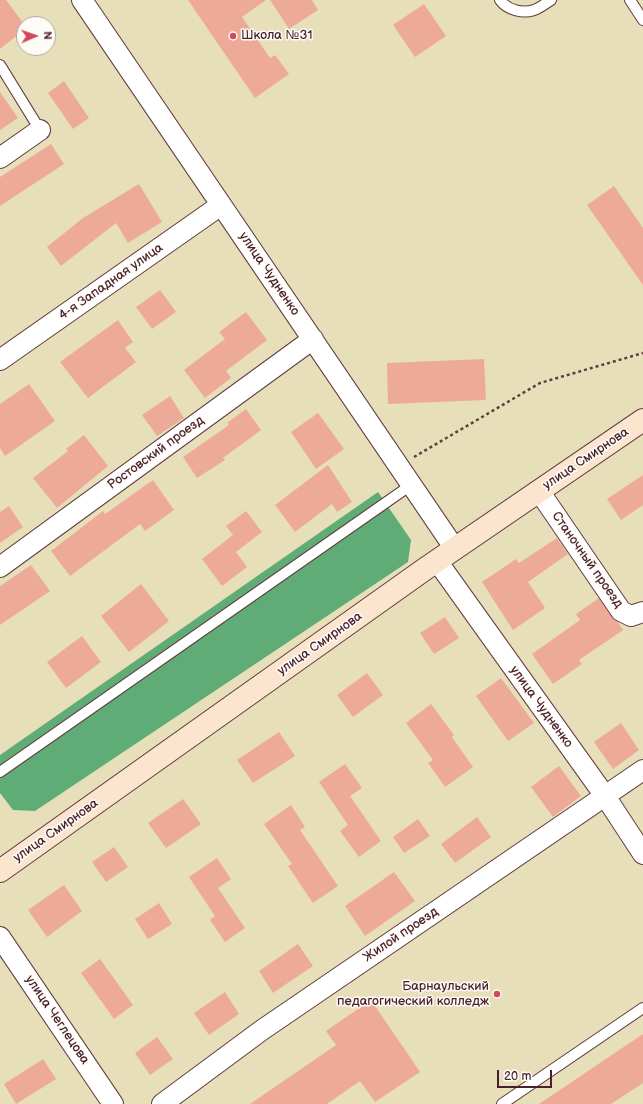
<!DOCTYPE html>
<html>
<head>
<meta charset="utf-8">
<style>
	body { margin:0 }
	#map { position:relative; width:643px; height:1104px; overflow:hidden; background:#e7dfb9; font-family:"Balsamiq Sans",sans-serif }
	canvas { display:block }
	.north { position:absolute; left:16px; top:16px; width:40px; height:40px; box-sizing:border-box; background:#fdfcf7; border:1px solid #b5a4a5; border-radius:50%; rotate:88deg; font-size:11px; font-weight:700; line-height:16px; text-align:center; color:#4a1f2b }
	.north::after { content:''; display:block; margin:auto; width:14px; height:18px; background:#d1495b; clip-path:polygon(50% 0,100% 100%,50% 72%,0 100%) }
	.scale { position:absolute; left:497px; top:1070px; width:55px; height:18px; box-sizing:border-box; border:2px solid #4a1f2b; border-top:0; padding-left:5px; font-size:12px; line-height:14px; white-space:nowrap; color:#4a1f2b; -webkit-text-stroke:3px #fdfcf7; paint-order:stroke }
</style>
</head>
<body>
<div id="map">
<canvas width="643" height="1104"></canvas>
<div class="north">N</div>
<div class="scale">20 m</div>
</div>
<script>
const ctx = document.querySelector('canvas').getContext('2d');
ctx.lineJoin = 'round';
function paint(path, color) { ctx.fillStyle = color; ctx.fill(path, 'evenodd'); }
function strokePath(path, color, width, dash) { ctx.strokeStyle = color; ctx.lineWidth = width; ctx.lineCap = dash ? 'butt' : 'round'; ctx.setLineDash(dash || []); ctx.stroke(path); }
function label(font, color, halo, rows, align = 'center') {
  ctx.font = font + ' "Balsamiq Sans",sans-serif'; ctx.lineWidth = 3; ctx.setLineDash([]); ctx.textBaseline = 'middle'; ctx.strokeStyle = halo; ctx.fillStyle = color; for (const [text, x, y, turn = 0] of rows) {
    ctx.save(); ctx.translate(x, y); ctx.rotate((+turn || 0) * Math.PI / 180); ctx.textAlign = isNaN(turn) ? turn : align; if (halo) ctx.strokeText(text, 0, 0); ctx.fillText(text, 0, 0); ctx.restore();
  }
}
const forest = new Path2D(`
	M378,492L411,540L408,562L35,811L13,810L0,793V755Z`);
const building = new Path2D(`
	M0,0H6L24,24V30L0,49Z
	M188,0H266L242,17L270,58L275,55L289,74L255,98Z
	M270,0H312L318,10L289,29Z
	M424,4L446,36L415,57L393,25Z
	M64,81L89,118L73,129L48,93Z
	M0,92L18,118L0,130Z
	M51,144L64,164L0,206V177Z
	M139,184L162,222L128,243L116,223L61,266L47,247L83,218Z
	M614,186L643,228V285L587,205Z
	M160,290L176,312L152,329L136,307Z
	M246,312L267,340L226,371L231,378L205,398L184,370L225,339L219,332Z
	M118,320L133,342L125,348L136,362L88,398L60,362Z
	M484,359L486,400L388,404L387,363Z
	M29,384L55,421L5,456L0,448V404Z
	M170,396L184,418L157,436L142,415Z
	M246,409L261,430L223,458L225,460L197,478L183,457L229,425L227,423Z
	M318,413L344,449L316,469L291,432Z
	M84,435L108,466L57,508L33,478L68,451L66,449Z
	M328,465L352,502L337,512L332,504L295,532L275,505Z
	M643,475V505L621,520L607,499Z
	M153,480L174,510L145,531L140,524L70,576L51,551L103,511L105,514Z
	M9,506L23,527L0,543V512Z
	M246,511L262,532L236,552L247,567L222,586L202,559L233,535L226,526Z
	M557,538L568,554L528,582L545,608L513,630L482,582L516,559L519,563Z
	M31,565L50,591L0,625V586Z
	M141,584L169,621L129,652L101,616Z
	M599,598L612,617L618,622L623,630L579,660L582,664L553,684L532,654L580,620L576,614Z
	M445,617L459,638L434,654L420,633Z
	M82,636L101,662L66,688L47,662Z
	M367,673L383,695L353,717L337,695Z
	M501,678L534,723L508,741L476,696Z
	M431,704L454,735L452,737L473,767L445,787L428,763L433,760L406,723Z
	M621,723L639,750L613,769L594,742Z
	M279,732L295,756L253,783L237,760Z
	M345,764L362,788L350,796L381,841L359,857L340,831L348,825L319,782Z
	M559,766L581,796L553,817L531,787Z
	M183,799L201,824L166,848L148,823Z
	M291,805L305,827L300,830L338,886L313,903L288,866L292,864L264,824Z
	M477,817L491,837L455,863L441,844Z
	M418,819L430,836L404,853L393,837Z
	M114,847L128,867L106,882L92,862Z
	M217,858L231,879L218,888L245,928L225,942L210,920L215,916L189,877Z
	M394,872L415,901L365,936L345,906Z
	M64,885L82,911L47,937L28,910Z
	M159,903L172,924L148,939L135,919Z
	M298,944L313,966L273,993L259,971Z
	M100,959L133,1005L114,1019L81,973Z
	M225,992L239,1014L209,1035L194,1013Z
	M371,1000L420,1072L375,1102L360,1081L327,1104H250L336,1045L326,1031Z
	M643,1034V1083L611,1104H539Z
	M157,1037L173,1059L150,1075L135,1053Z
	M43,1059L56,1079L16,1104L4,1084Z`);
const path = new Path2D(`
	M414,457L540,383L643,353`);
const lane = new Path2D(`
	M500,0C507,10 523,14 534,10C540,8 546,3 551,0
	M630,0L643,20
	M0,65L40,130
	M0,772L411,485
	M502,1104L643,1008`);
const street = new Path2D(`
	M82,0L455,549
	M0,158L40,130
	M0,360L221,205
	M539,491L621,611L631,616L643,612
	M437,561L605,796L643,854
	M0,567L313,339
	M0,937L113,1104
	M162,1104L262,1030L643,770`);
const secondary = new Path2D(`
	M0,871L425,569L643,420`);
const markers = [
	[233,36,4,"#d1495b"],
	[497,994,4,"#d1495b"]
];
const poiNames = [
	["Школа №31",241,36],
	["Барнаульский",489,987,"right"],
	["педагогический колледж",489,1002,"right"]
];
const streetNames = [
	["улица Чудненко",269,274,56],
	["4-я Западная улица",111,282,-35],
	["Ростовский проезд",156,453,-36],
	["улица Смирнова",586,459,-34],
	["Станочный проезд",587,560,55],
	["улица Смирнова",320,644,-35],
	["улица Чудненко",541,707,54],
	["улица Смирнова",56,831,-35],
	["Жилой проезд",401,935,-34],
	["улица Чеглецова",57,1020,56]
];
paint(forest, '#60ac76');
paint(building, '#ea9');
strokePath(lane, '#623c40', 12);
strokePath(street, '#623c40', 22);
strokePath(secondary, '#623c40', 24);
strokePath(path, '#623c40', 2.5, [3, 3]);
strokePath(lane, '#fff', 10);
strokePath(street, '#fff', 20);
strokePath(secondary, '#fce5cf', 22);
for (const [x, y, r, color] of markers) { const dot = new Path2D(); dot.arc(x, y, r, 0, 2 * Math.PI); ctx.fillStyle = color; ctx.fill(dot); strokePath(dot, '#fdfcf7', 1.5); }
label('13px', '#4a1f2b', '#fdfcf7', poiNames, 'left');
label('13px', '#4a1f2b', '#fdfcf7', streetNames);
</script>
</body>
</html>
